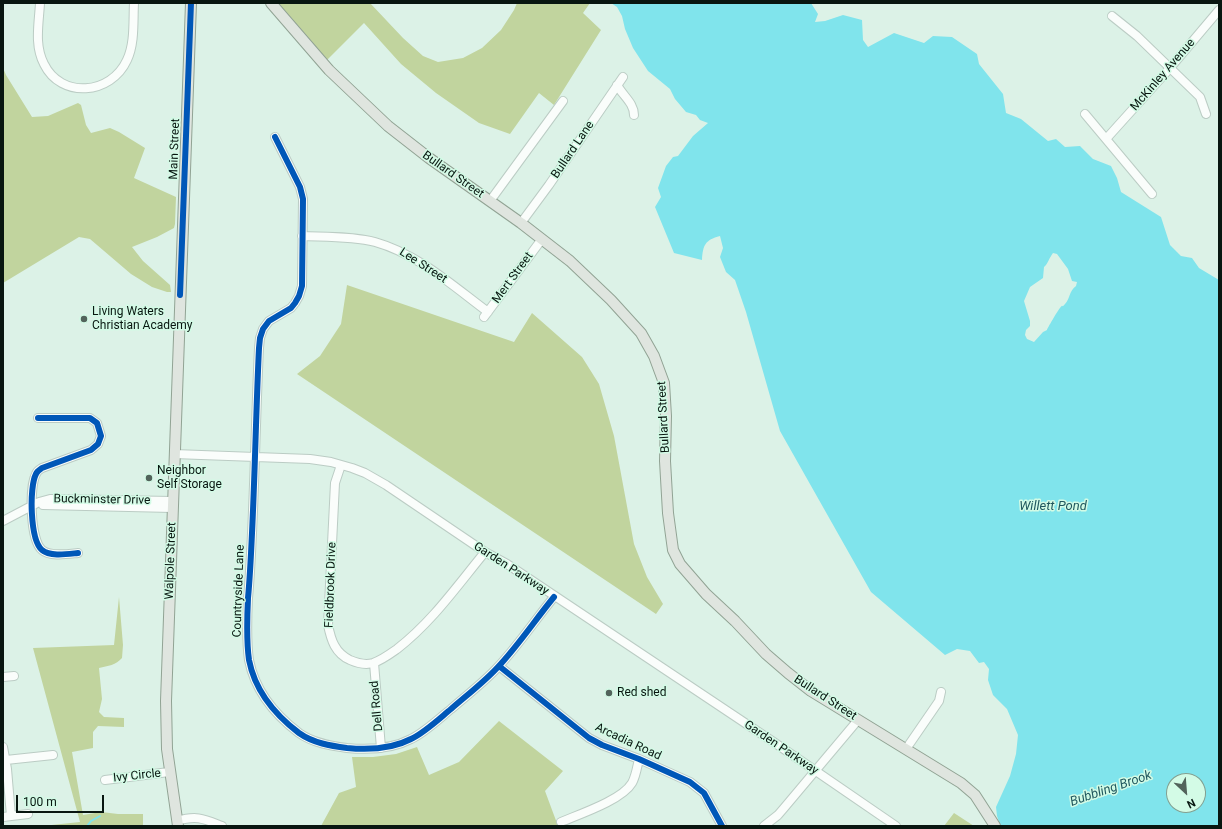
<!DOCTYPE html>
<html>
<head>
<meta charset="utf-8">
<style>
	body { margin:0 }
	#map { position:relative; width:1222px; height:829px; overflow:hidden; background:#dcf2e7; font-family:Roboto,sans-serif }
	canvas { display:block }
	.frame { position:absolute; inset:0; border:4px solid #081610; pointer-events:none }
	.north { position:absolute; left:1166px; top:773px; width:40px; height:40px; box-sizing:border-box; background:#d3fbe6; border:1px solid #829f90; border-radius:50%; rotate:154deg; font-size:11px; font-weight:700; line-height:16px; text-align:center; color:#081610 }
	.north::after { content:''; display:block; margin:auto; width:14px; height:18px; background:#52635b; clip-path:polygon(50% 0,100% 100%,50% 72%,0 100%) }
	.scale { position:absolute; left:16px; top:795px; width:88px; height:18px; box-sizing:border-box; border:2px solid #081610; border-top:0; padding-left:5px; font-size:12px; line-height:14px; white-space:nowrap; color:#081610; -webkit-text-stroke:3px #d3fbe6; paint-order:stroke }
</style>
</head>
<body>
<div id="map">
<canvas width="1222" height="829"></canvas>
<div class="frame"></div>
<div class="north">N</div>
<div class="scale">100 m</div>
</div>
<script>
const ctx = document.querySelector('canvas').getContext('2d');
ctx.lineJoin = 'round';
function paint(path, color) { ctx.fillStyle = color; ctx.fill(path, 'evenodd'); }
function strokePath(path, color, width, dash) { ctx.strokeStyle = color; ctx.lineWidth = width; ctx.lineCap = dash ? 'butt' : 'round'; ctx.setLineDash(dash || []); ctx.stroke(path); }
function label(font, color, halo, rows, align = 'center') {
  ctx.font = font + ' Roboto,sans-serif'; ctx.lineWidth = 3; ctx.setLineDash([]); ctx.textBaseline = 'middle'; ctx.strokeStyle = halo; ctx.fillStyle = color; for (const [text, x, y, turn = 0] of rows) {
    ctx.save(); ctx.translate(x, y); ctx.rotate((+turn || 0) * Math.PI / 180); ctx.textAlign = isNaN(turn) ? turn : align; if (halo) ctx.strokeText(text, 0, 0); ctx.fillText(text, 0, 0); ctx.restore();
  }
}
const forest = new Path2D(`
	M277,3H370L403,38L423,56L438,62L463,58L482,48L501,30L514,10L517,3H590L583,13L601,30L554,105L539,93L510,134L479,123L436,93L401,64L364,23L326,61Z
	M3,68L6,75L32,117L48,116L78,103L81,105L86,125L91,133L110,128L119,132L145,148L134,178L176,197L175,224L174,228L157,237L132,247L143,261L170,285L171,292H167L152,287L131,274L90,239L79,237L3,283Z
	M347,285L514,342L532,313L582,357L599,384L614,436L634,544L647,577L663,604L656,614L297,374L320,356L341,324Z
	M119,597L123,645L122,658C116,665 108,666 99,668L102,699L99,712L104,717L124,718V727L98,726L93,732V748L72,752L83,815L101,812L118,814H143V826H42L80,822L33,648L114,645Z
	M499,721L563,771L545,791L558,826H321L339,793L356,787L352,757H373L396,754L417,747L429,775L459,762Z
	M954,813L974,826H944Z`);
const water = new Path2D(`
	M611,3H811L818,14L815,22L825,21L843,15L862,20L863,40L868,47L894,33L924,43L933,36L952,37L977,54L979,64L1003,94L1006,113L1021,119L1048,141L1056,139L1065,147L1080,146L1093,159L1111,166L1117,178L1121,192L1161,217L1170,245L1181,256L1192,258L1199,268L1219,280V826H996L999,822L997,816L996,807L1010,776L1016,754L1018,735L1007,709L993,695L988,680L989,669L984,662L979,663L970,651L957,649L945,655L871,592L780,431L746,312L735,280L726,272L720,257L723,248L720,236C705,240 703,245 702,260L674,253L655,207L661,197L658,188L666,166L673,157L678,156L693,136L708,123L700,120L696,115L686,112L675,99L670,89L648,71L633,48L625,29L622,16L617,7ZM1053,253L1057,254L1068,269L1072,281L1077,282L1076,286C1069,291 1070,299 1065,304C1061,309 1064,303 1060,308C1058,310 1047,329 1047,330L1043,332L1034,342L1027,339L1025,335L1026,330L1030,326V321L1024,301L1030,287L1043,278L1044,267C1048,264 1049,258 1053,253ZM1174,781H1198V805H1174Z`);
const stream = new Path2D(`
	M87,826L91,821L100,816`);
const minor = new Path2D(`
	M40,3C39,23 34,45 44,64C61,99 111,95 127,60C135,43 133,22 134,3
	M1112,16L1137,36L1200,97L1206,114
	M617,85C623,96 634,103 634,115
	M1085,114L1152,194
	M275,137L300,187L303,199L302,286L299,296L295,303L291,308L269,321L263,329L260,338L259,348C256,410 255,472 252,533C251,555 250,577 248,598C247,619 246,639 249,660C255,691 274,714 299,733C313,743 331,746 347,748C368,750 392,749 411,739C424,733 440,718 451,709C467,695 483,683 497,668C518,646 535,620 554,597
	M1106,139L1170,68L1219,10
	M490,201L563,101
	M521,223L549,185L623,77
	M302,236C325,237 352,236 375,242C418,254 453,286 488,312
	M484,317L542,239
	M38,418H90L97,423L101,436L98,444L91,450L42,468C39,470 37,471 36,474C29,487 30,540 42,550C50,557 68,554 78,553
	M174,454L310,459L331,462L352,468L365,473L386,485L485,552L507,564L775,743L896,826
	M341,465L335,483L328,625C331,640 335,653 350,660C357,663 366,665 373,663C382,660 390,654 397,649C432,622 457,586 485,552
	M43,505L172,508
	M3,521L39,502L50,499L173,501
	M374,663L381,748
	M499,666L589,738L602,745L639,759L690,782L704,793L722,826
	M3,677L14,676
	M3,747L7,769L11,816
	M906,749L939,701L941,692
	M6,760L53,755
	M105,780L169,772
	M3,817L28,814
	M177,821C197,815 204,819 222,826
	M561,822C580,814 622,800 632,783C636,776 637,767 639,759
	M764,826L778,815L784,808L858,720`);
const major = new Path2D(`
	M271,3L329,70L388,126L429,158L521,223L570,261L611,300L641,333L654,356L664,383L666,416L665,461L668,513L673,550L680,564L706,594L735,621L766,654L788,673L811,691L961,783L975,795L995,826
	M178,826L167,749L166,701L191,3`);
const cycleway = new Path2D(`
	M275,137L300,187L303,199L302,286L299,296L295,303L291,308L269,321L263,329L260,338L259,348C256,410 255,472 252,533C251,555 250,577 248,598C247,619 246,639 249,660C255,691 274,714 299,733C313,743 331,746 347,748C368,750 392,749 411,739C424,733 440,718 451,709C467,695 483,683 497,668C518,646 535,620 554,597
	M180,295L191,3
	M38,418H90L97,423L101,436L98,444L91,450L42,468C39,470 37,471 36,474C29,487 30,540 42,550C50,557 68,554 78,553
	M499,666L589,738L602,745L639,759L690,782L704,793L722,826`);
const markers = [
	[84,319,4,"#52635b"],
	[149,478,4,"#52635b"],
	[609,693,4,"#52635b"]
];
const streetNames = [
	["McKinley Avenue",1163,75,-49],
	["Main Street",175,149,-88],
	["Bullard Lane",573,150,-56],
	["Bullard Street",453,175,35],
	["Lee Street",423,266,33],
	["Mert Street",513,278,-54],
	["Bullard Street",664,417,-93],
	["Buckminster Drive",102,500,1],
	["Walpole Street",171,561,-88],
	["Garden Parkway",511,569,33],
	["Fieldbrook Drive",331,585,-88],
	["Countryside Lane",239,591,-88],
	["Bullard Street",825,698,33],
	["Dell Road",377,706,-95],
	["Arcadia Road",628,742,25],
	["Garden Parkway",781,748,34],
	["Ivy Circle",137,776,-6]
];
const poiNames = [
	["Living Waters",92,312],
	["Christian Academy",92,326],
	["Neighbor",157,471],
	["Self Storage",157,485],
	["Red shed",617,693]
];
const waterNames = [
	["Willett Pond",1053,507],
	["Bubbling Brook",1111,789,-19]
];
paint(forest, '#c1d49e');
paint(water, '#80e4ec');
strokePath(stream, '#80e4ec', 2);
strokePath(minor, '#bbccc4', 10);
strokePath(major, '#91a394', 12);
strokePath(minor, '#fafdfb', 8);
strokePath(major, '#dfe5df', 10);
strokePath(cycleway, '#0057b8', 6);
for (const [x, y, r, color] of markers) { const dot = new Path2D(); dot.arc(x, y, r, 0, 2 * Math.PI); ctx.fillStyle = color; ctx.fill(dot); strokePath(dot, '#d3fbe6', 1.5); }
label('12px', '#081610', '#d3fbe6', streetNames);
label('12px', '#081610', '#d3fbe6', poiNames, 'left');
label('italic 13px', '#1f575e', '#d3fbe6', waterNames);
</script>
</body>
</html>
